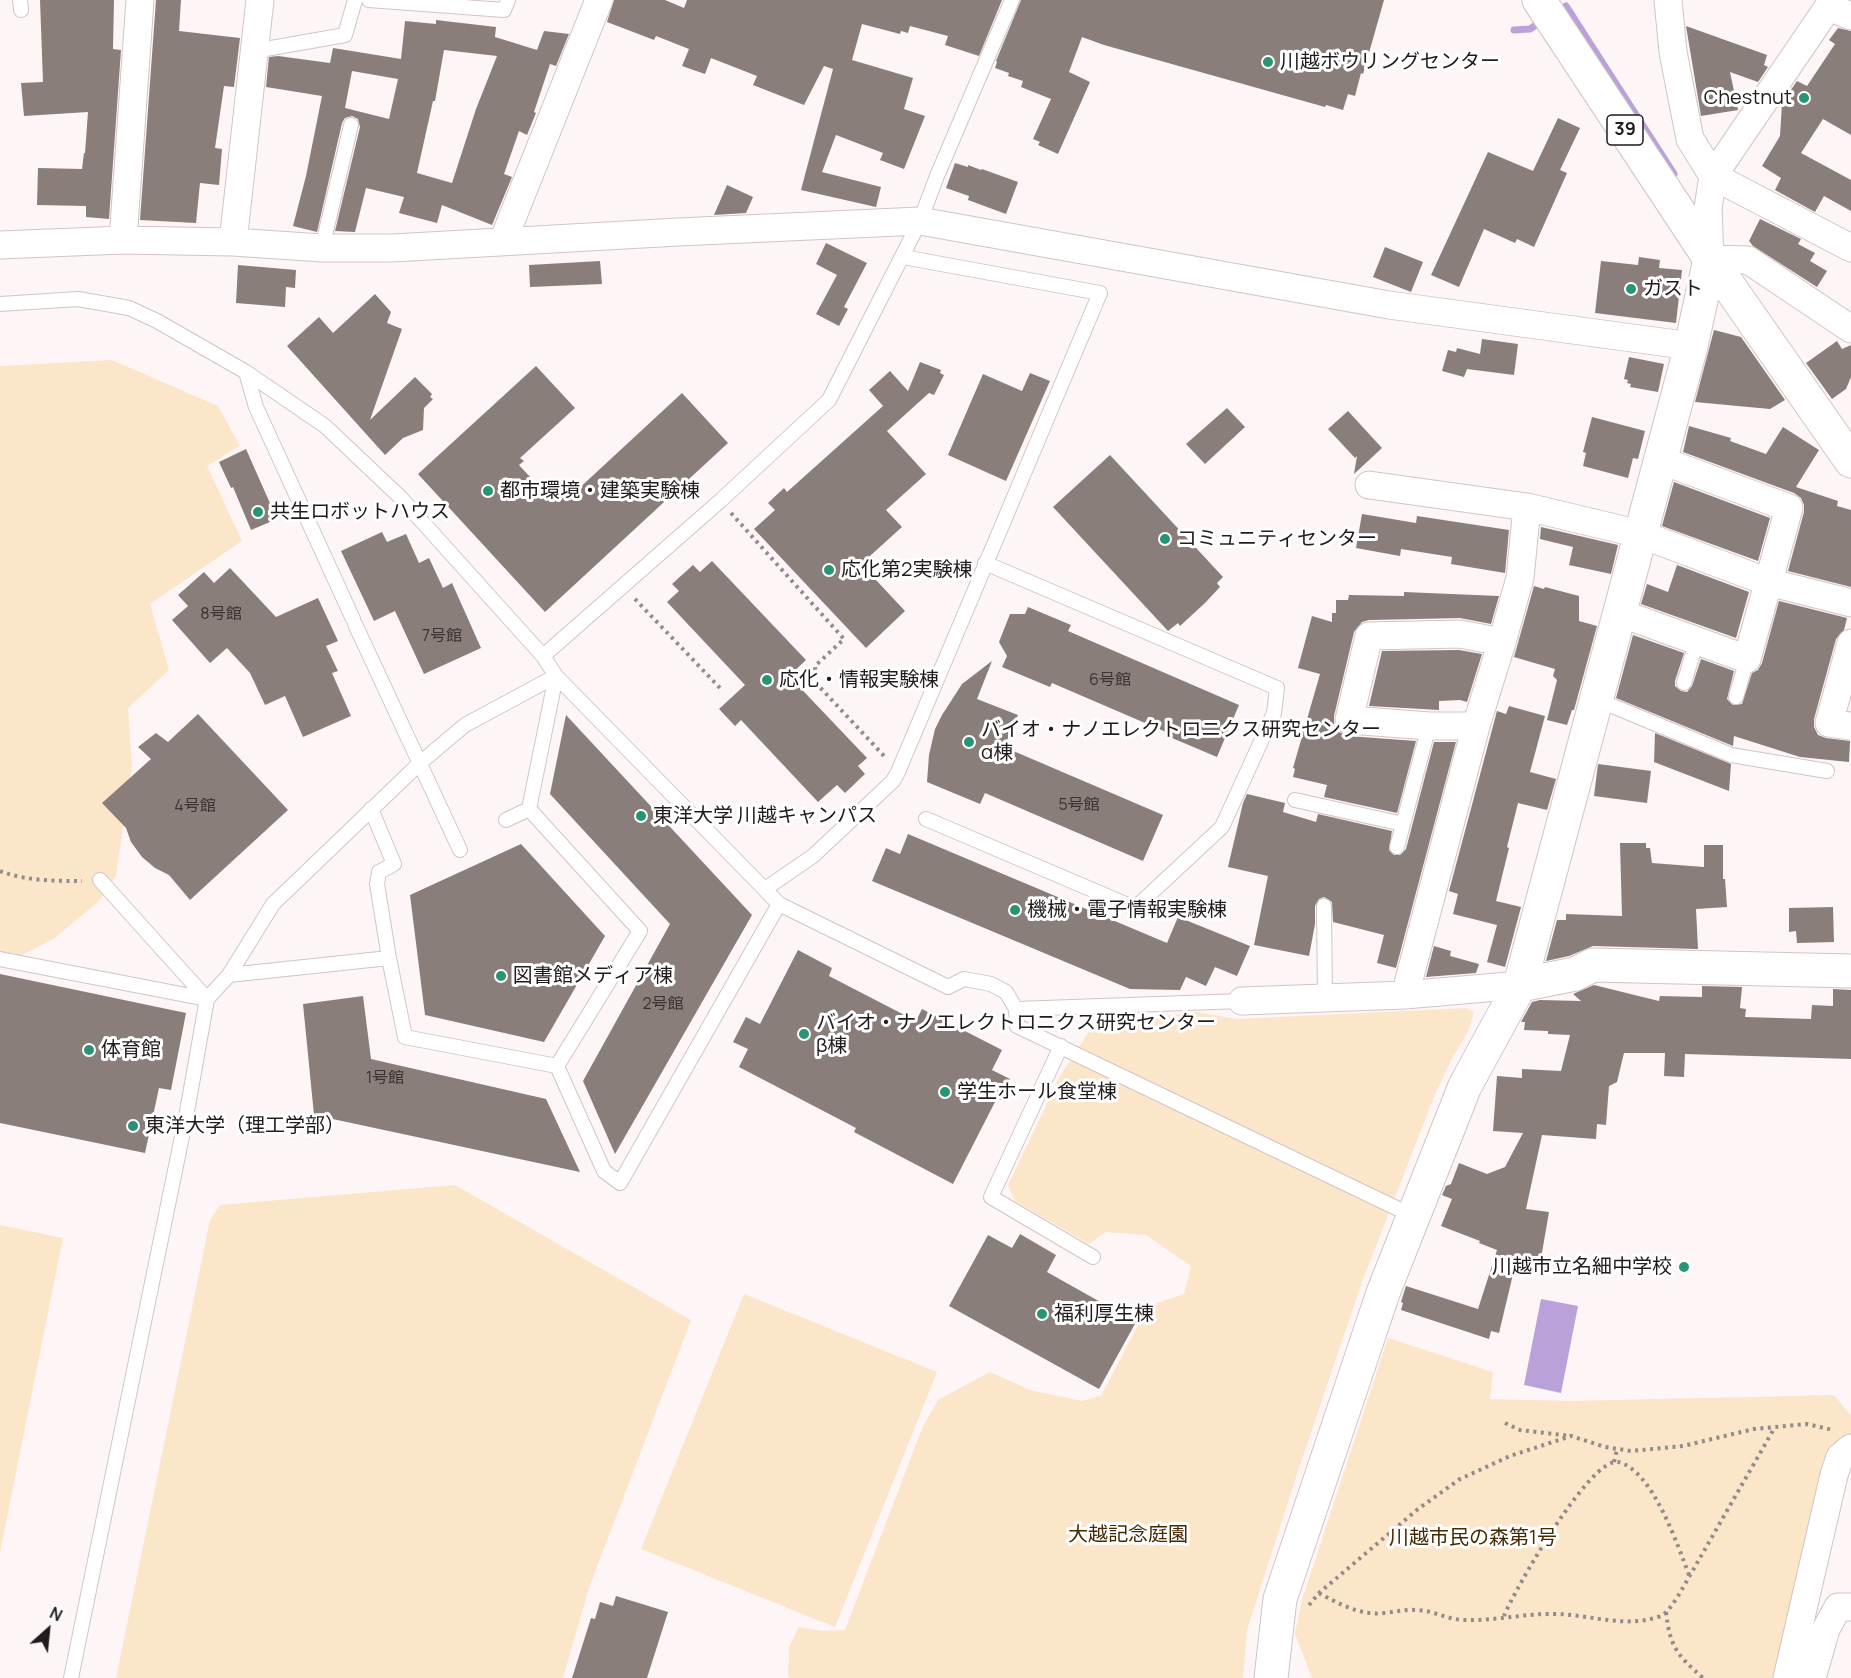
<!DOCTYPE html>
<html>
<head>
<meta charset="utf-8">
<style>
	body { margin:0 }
	#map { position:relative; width:1851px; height:1678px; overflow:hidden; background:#fef5f6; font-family:Manrope,sans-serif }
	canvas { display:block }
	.north { position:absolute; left:18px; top:1600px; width:60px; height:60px; -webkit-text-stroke:4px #fff; paint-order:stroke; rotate:27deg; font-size:16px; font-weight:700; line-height:24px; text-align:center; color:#201b1c }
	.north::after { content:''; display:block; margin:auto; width:21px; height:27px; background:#201b1c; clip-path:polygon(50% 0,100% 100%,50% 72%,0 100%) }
</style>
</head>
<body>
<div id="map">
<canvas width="1851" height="1678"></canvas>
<div class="north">N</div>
</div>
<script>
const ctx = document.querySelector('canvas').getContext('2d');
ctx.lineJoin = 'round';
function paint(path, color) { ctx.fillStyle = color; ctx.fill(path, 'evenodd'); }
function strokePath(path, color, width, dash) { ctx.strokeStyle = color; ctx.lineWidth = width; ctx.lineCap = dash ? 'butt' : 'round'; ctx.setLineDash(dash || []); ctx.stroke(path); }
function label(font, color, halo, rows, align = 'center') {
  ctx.font = font + ' Manrope,"Noto Sans JP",sans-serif'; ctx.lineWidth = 6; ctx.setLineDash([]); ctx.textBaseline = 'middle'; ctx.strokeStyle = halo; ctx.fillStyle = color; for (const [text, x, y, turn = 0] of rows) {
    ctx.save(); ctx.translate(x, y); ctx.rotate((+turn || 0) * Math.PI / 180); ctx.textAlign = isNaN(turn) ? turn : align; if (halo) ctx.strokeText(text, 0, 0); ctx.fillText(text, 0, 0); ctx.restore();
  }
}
const green = new Path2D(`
	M112,360L218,406L240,446L207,466L242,541L150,604L169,670L128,708L132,766L116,876L98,902L55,938L20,956L0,954V366Z
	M1466,1008L1474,1012L1469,1030L1452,1058L1434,1097L1362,1282L1298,1471L1247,1630L1243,1678H790L788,1675L789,1647L799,1627L823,1631L845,1630L923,1426L938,1400L990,1372L1030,1390L1082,1401L1101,1396L1148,1306L1184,1294L1191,1266L1146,1235L1106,1232L1089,1244L1015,1201L1008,1185L1060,1076L1088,1033L1110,1022L1196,1012L1237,1019Z
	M455,1185L691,1320L589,1588L563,1678H116L210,1220L220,1205Z
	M0,1225L63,1238L0,1553Z
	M744,1294L937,1372L835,1627L641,1549Z
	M1388,1338L1493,1372L1490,1399L1571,1401L1834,1395L1851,1416V1440L1782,1678H1312L1295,1634L1301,1603Z`);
const water = new Path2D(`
	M1541,1299L1578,1306L1561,1393L1524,1385Z`);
const stream = new Path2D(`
	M1557,12L1566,6L1674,174
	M1514,30L1530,29L1542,21`);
const building = new Path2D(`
	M40,0H114L113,49L121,50L109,219L86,217V206L37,205L38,168L82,169L84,153H85L88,112L24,116L21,83L43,82Z
	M156,0H181L179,31L240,38L234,87L224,86L215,148L222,149L219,185L200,183L196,223L140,220Z
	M614,0H665L684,8L687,0H1002L979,56L945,45L948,36L910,26L908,33L901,31L900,34L862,24L852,60L913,78L904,109L925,116L904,169L880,160L883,153L836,135L822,172L881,187L876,207L801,190L833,69L824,66L804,105L753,85L757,76L711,58L705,74L682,66L689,49L656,36L654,40L607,22Z
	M1021,0H1384L1363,74L1361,73L1355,96L1348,94L1343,110L1326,105L1325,107L1104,45L1082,37L1069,72L1090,82L1058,154L1038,145L1040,142L1033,139L1051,99L1021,87L1023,81L1008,76L1009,73L995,68L997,62L996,61Z
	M436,20L496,27L495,37L537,50L544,31L569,34L556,66L550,64L534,112L536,113L527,135L519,131L504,174L512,177L492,225L442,205L437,223L399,213L404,197L366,188L355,232L335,231L360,127L358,119L352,116L345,118L342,123L317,232L293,226L306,176L322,96L266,87L269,57L278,56L330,63L333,48L401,59L405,21L436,24ZM444,50L497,56L476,109L452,183L417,173L433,101H435ZM352,71L398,79L389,119L345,108Z
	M1686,26L1767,55L1764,65L1768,67L1758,82L1730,72L1738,110L1701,116Z
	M1838,28L1851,31V135L1823,119L1801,153L1851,180V211L1824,196L1815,212L1775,190L1781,178L1762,166L1780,136L1782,103L1797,81L1807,86L1835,44L1829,40Z
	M1558,118L1580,128L1560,170L1567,173L1534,247L1517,239L1515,243L1484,229L1459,287L1431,275L1488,152L1533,171Z
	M955,163L968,167V165L981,170L982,169L1018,182L1006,214L968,200L969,196L946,188Z
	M727,185L753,197L746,213L714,215Z
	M1760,219L1801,239L1798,244L1815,253L1810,261L1827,271L1817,287L1753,246L1749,241Z
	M826,243L867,263L844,307L848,309L839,326L816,314L837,275L816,264Z
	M1385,247L1423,262L1411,292L1373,277Z
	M1639,257L1660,260L1659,268L1682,270L1676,323L1595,313L1601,261L1638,265Z
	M600,261L602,284L530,287L529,265Z
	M238,265L296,270L295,288L286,287L285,307L236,303Z
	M375,294L391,312L387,323L402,329L370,420L415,377L432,394L430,397L433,399L424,408L423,430L403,438L385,455L287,346L319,317L333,333Z
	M1714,330L1741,337L1785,400L1770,409L1695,402Z
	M1482,339L1518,344L1514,375L1467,369L1464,377L1442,371L1448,350L1456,352L1457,348L1480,354Z
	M1837,341L1842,349L1851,345V377L1846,389L1832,399L1806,363Z
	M1629,357L1664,364L1658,392L1630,387L1631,384L1627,383L1628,380L1624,379Z
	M920,362L941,370L940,373L944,375L934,395L929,393L887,431L926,474L886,510L902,527L861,564L905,611L866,648L754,529L775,510L768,503L784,488L787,492L883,406L869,390L890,371L908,391Z
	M536,366L575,408L520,458L524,461L519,465L553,502L568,487L574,493L682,393L728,443L545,612L418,474Z
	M1030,373L1050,381L1006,481L948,455L983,374L1022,391Z
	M1227,408L1245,427L1205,464L1186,444Z
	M1348,411L1382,448L1354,474L1357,456L1355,458L1328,429Z
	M1592,417L1645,431L1638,459L1633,458L1628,478L1583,466L1586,453L1583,452Z
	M1689,426L1731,438L1730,441L1766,454L1783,427L1819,450L1796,487L1838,501L1837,506L1851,510V587L1788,571L1804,512V505L1801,498L1794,493L1683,452Z
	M246,449L277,519L251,530L233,487L231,488L219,462Z
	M1110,455L1223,577L1217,583L1220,587L1205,603L1180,626L1178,623L1168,631L1053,507Z
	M1674,482L1770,518L1758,561L1662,526Z
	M1362,514L1416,523L1417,516L1509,530L1505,573L1451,564L1452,557L1401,549L1400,556L1356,548Z
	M1541,527L1618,545L1611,574L1569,565L1573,547L1540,539Z
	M382,532L387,542L406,534L419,563L429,558L443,588L452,583L481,648L424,674L395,611L374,621L341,551Z
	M712,561L806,660L789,676L867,758L858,766L865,774L845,793L837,785L818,802L741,720L735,726L719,709L745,685L667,602L679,591L672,584L693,565L700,572Z
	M1677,565L1749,592L1736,638L1641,604L1647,584L1668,592Z
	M230,568L276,617L318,598L338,641L326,646L338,671L332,673L351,716L303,737L285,696L265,705L250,673L227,648L210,663L172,620L188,606L178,595L204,572L214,583Z
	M1534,586L1544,589L1545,587L1579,596V621L1597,626L1574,710H1572L1567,725L1547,720L1557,680L1553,676L1555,669L1514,657Z
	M1404,592L1499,596L1491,624L1460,618L1369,620L1362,622L1354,632L1334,716V725L1339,732L1348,736L1416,741L1397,813L1324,797L1327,785L1293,777L1295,769L1293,768L1320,674L1298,668L1312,616L1332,622V613H1336V600H1348L1349,595L1404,596Z
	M1779,601L1847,618L1844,630L1836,639L1814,719V727L1818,735L1826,738L1850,741L1849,762L1800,757L1734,736L1733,746L1616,698L1633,635L1684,653L1675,681V686L1681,691L1687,692L1692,686L1701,659L1734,671L1727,699L1733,705L1742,704L1752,673L1758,670L1762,663Z
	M1028,607L1071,625L1068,631L1239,705L1217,757L1172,738L1173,735L1052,683L1050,687L1002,667L1007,656L999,642L1010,614H1025Z
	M1459,650L1482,654L1467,702L1460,700L1439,701V710L1369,706L1382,651Z
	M992,661L977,699L1018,715L1004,747L1163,815L1143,861L985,793L980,804L927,782L929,755L935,729L942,715L962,684Z
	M1509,706L1545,716L1530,772L1556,779L1547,810L1518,803L1507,847L1509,848L1496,901L1521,907L1505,967L1487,962L1497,925L1453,914L1458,894L1449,891L1497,711L1506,714Z
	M198,714L288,810L190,900L169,875L155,868L142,857L131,842L126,828L102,803L151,759L138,747L156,733L168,742Z
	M566,715L752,915L615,1154L583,1081L670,924L550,794Z
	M1655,733L1731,764L1729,791L1654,762Z
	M1434,742H1456L1396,968L1377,963L1384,935L1333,922L1332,902L1324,897L1319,899L1315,906V924L1309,956L1254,945L1268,876L1228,867L1243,803L1247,794L1285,803L1283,812L1316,822L1318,814L1392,831L1389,850L1394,855H1400L1406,849Z
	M1598,764L1651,771L1647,803L1594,796Z
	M908,834L1167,943L1178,917L1250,946L1237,976L1215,967L1206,986L1186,977L1180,990L1130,989L872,881L886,848L900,854Z
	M1620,843H1646V848H1650L1652,863L1704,867V845H1723V879H1725L1727,907L1696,909L1698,949L1593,946L1569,956L1546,961L1557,920H1566V914L1622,916Z
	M521,844L605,936L544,1042L425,1015L410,895Z
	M1833,907L1834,942L1797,943L1796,931L1789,932V908Z
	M1434,946L1451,951L1450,956L1479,964L1476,973L1426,977Z
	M798,950L832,968L829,976L916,1021L922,1009L1002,1050L992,1070L1010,1079L1008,1083L1014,1086L1005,1102L997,1098L953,1184L854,1132L856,1128L739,1067L748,1049L733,1042L746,1017L760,1024Z
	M0,974L186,1013L171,1090L159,1088L145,1153L0,1123Z
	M1594,985L1659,1001L1660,996L1702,997V986L1742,987L1740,1008L1746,1009L1745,1017L1811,1019L1812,1005L1833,1006V989L1851,990V1059L1685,1054L1684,1077L1664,1076L1665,1053H1624L1617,1082L1609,1086L1606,1125L1597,1124L1596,1139L1542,1135L1526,1209L1549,1212L1539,1270L1515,1266L1499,1333L1491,1331L1489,1339L1401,1310L1403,1303L1401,1302L1406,1286L1478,1309L1497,1250L1479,1243L1480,1241L1441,1226L1452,1199L1442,1195L1446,1186L1451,1184L1459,1163L1487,1174L1505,1167L1523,1133L1493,1131L1497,1076L1522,1078V1069L1561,1071L1570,1035L1548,1034V1031L1524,1030L1525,1022H1521L1532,1002L1540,1000L1581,1001L1573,994Z
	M363,996L371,1059L546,1099L580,1172L314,1115L303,1004Z
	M1020,1234L1056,1255L1047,1272L1136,1322L1099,1389L949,1306L988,1235L1012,1248Z
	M616,1596L668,1612L647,1678H572L591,1618L595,1619L600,1602L613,1606Z`);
const path = new Path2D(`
	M731,513L844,639L815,666L816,683L885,757
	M635,599L720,688
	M0,871C26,881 55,881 82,881
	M1505,1423L1520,1430L1571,1436
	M1614,1462L1617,1449
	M1319,1593C1339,1604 1361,1616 1384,1613C1395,1612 1405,1609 1416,1610C1433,1610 1448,1620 1465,1620C1496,1621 1526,1613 1557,1614C1591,1615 1624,1628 1658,1617C1667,1614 1671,1606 1677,1598L1775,1427
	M1309,1605L1319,1593L1418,1509L1460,1479L1510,1456L1571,1436L1605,1447L1631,1451L1683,1446L1754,1429L1775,1427L1807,1424L1833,1430
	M1666,1612C1670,1647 1677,1655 1703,1678
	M1504,1616C1514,1591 1590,1457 1618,1462C1652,1469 1678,1546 1689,1575`);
const lane = new Path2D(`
	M20,0L21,10
	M369,0L504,10L508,0
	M254,51L345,35L355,0
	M322,248L351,125
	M0,304L78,299L129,308L157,321L246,372L325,426L400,497L543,656L556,676L779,904L948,987L964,979L991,984L1006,992L1016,1009L1017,1026L1413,1216
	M246,372L256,407L353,619
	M355,624L460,850
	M543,656L720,501L829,400L920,221L937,176L1012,0
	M1684,683L1697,640
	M1736,697L1747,659
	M1598,700L1731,755L1827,771
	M1295,800L1403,824
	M371,809L394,864L379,872L377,884L389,958L405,1037L557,1066L640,931L529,809
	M926,819L1135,908L1222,827L1274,713L1277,688L985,563
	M506,820L529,809L556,676
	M1397,847L1429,726
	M100,880L207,999
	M765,889L813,856L893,781L898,772L1100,293L903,257
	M1324,906L1325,998
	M0,959L207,999
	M229,975L389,958
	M1016,1009L1242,1001
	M1061,1046L991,1197L1093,1257
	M557,1066L604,1171L620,1183L779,904
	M71,1678L186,1117L207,999L229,975L273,904L420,763L465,725L556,676`);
const street = new Path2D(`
	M1668,0L1673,52L1690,139L1713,176L1851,248
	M1833,0L1713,176L1708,208L1710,259L1748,260L1851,329
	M1829,7L1851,16
	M123,240L140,0
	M503,241L599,0
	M233,242L260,0
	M0,245L123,240L233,242L322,248H393L678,232L920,221L1389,305L1691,346
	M1369,485L1527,507L1640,534L1768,582L1851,603
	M1620,613L1747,659L1789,508L1660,460
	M1851,643L1829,723L1851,726
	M1476,726H1429L1349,720L1369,636L1460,634L1502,642
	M1405,995L1476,726L1502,642L1520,578L1527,507
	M1242,1001L1405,995L1520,985
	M1787,1678L1834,1475L1840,1457L1851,1448
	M1812,1678L1826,1629L1838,1607H1851`);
const secondary = new Path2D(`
	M1520,985L1575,974L1593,965L1851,971
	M1271,1678L1280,1599L1383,1293L1465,1086L1520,985L1691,346L1710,259`);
const primary = new Path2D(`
	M1539,0L1710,259L1851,461`);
const markers = [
	[1268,62,6,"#279474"],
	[1804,98,6,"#279474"],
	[1631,289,6,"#279474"],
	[488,491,6,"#279474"],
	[258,512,6,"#279474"],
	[1165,539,6,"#279474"],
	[829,570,6,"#279474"],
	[767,680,6,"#279474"],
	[969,742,6,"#279474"],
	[641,816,6,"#279474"],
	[1015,910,6,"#279474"],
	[501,976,6,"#279474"],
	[804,1034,6,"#279474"],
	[89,1050,6,"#279474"],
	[945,1092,6,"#279474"],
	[133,1126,6,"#279474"],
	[1684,1267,6,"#279474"],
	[1042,1314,6,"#279474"]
];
const numberNames = [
	["8号館",221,615],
	["7号館",442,637],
	["6号館",1110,681],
	["5号館",1079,806],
	["4号館",195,807],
	["2号館",663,1005],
	["1号館",385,1079]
];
const shields = [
	[1625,130,36]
];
const shieldNames = [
	["39",1625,130]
];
const poiNames = [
	["川越ボウリングセンター",1280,62],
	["Chestnut",1792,98,"right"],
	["ガスト",1643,289],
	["都市環境・建築実験棟",500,491],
	["共生ロボットハウス",270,512],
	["コミュニティセンター",1177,539],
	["応化第2実験棟",841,570],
	["応化・情報実験棟",779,680],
	["バイオ・ナノエレクトロニクス研究センター",981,730],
	["α棟",981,753],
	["東洋大学 川越キャンパス",653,816],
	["機械・電子情報実験棟",1027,910],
	["図書館メディア棟",513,976],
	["バイオ・ナノエレクトロニクス研究センター",816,1023],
	["β棟",816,1046],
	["体育館",101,1050],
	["学生ホール食堂棟",957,1092],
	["東洋大学（理工学部）",145,1126],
	["川越市立名細中学校",1672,1267,"right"],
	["福利厚生棟",1054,1314]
];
const parkNames = [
	["大越記念庭園",1128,1535],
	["川越市民の森第1号",1473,1538]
];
paint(green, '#fce6ca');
paint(water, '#baa1da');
strokePath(stream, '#baa1da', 7);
paint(building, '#897e7a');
strokePath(lane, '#d1c4c5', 16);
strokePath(street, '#d1c4c5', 29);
strokePath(secondary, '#d1c4c5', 35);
strokePath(primary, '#d1c4c5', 35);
strokePath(path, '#928b8c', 4, [3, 4.5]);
strokePath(lane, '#fff', 14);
strokePath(street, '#fff', 27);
strokePath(secondary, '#fff', 33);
strokePath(primary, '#fff', 33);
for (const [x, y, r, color] of markers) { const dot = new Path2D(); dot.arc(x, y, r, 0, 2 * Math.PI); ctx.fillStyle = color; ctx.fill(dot); strokePath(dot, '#fff', 2); }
label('16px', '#3a3434', null, numberNames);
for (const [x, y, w] of shields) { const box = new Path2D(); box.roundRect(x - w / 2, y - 15, w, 30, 4.5); ctx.fillStyle = '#fff'; ctx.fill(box); strokePath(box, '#201b1c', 1.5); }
label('bold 18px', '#201b1c', null, shieldNames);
label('20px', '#201b1c', '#fff', poiNames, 'left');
label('20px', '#452900', '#fff', parkNames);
</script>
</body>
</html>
